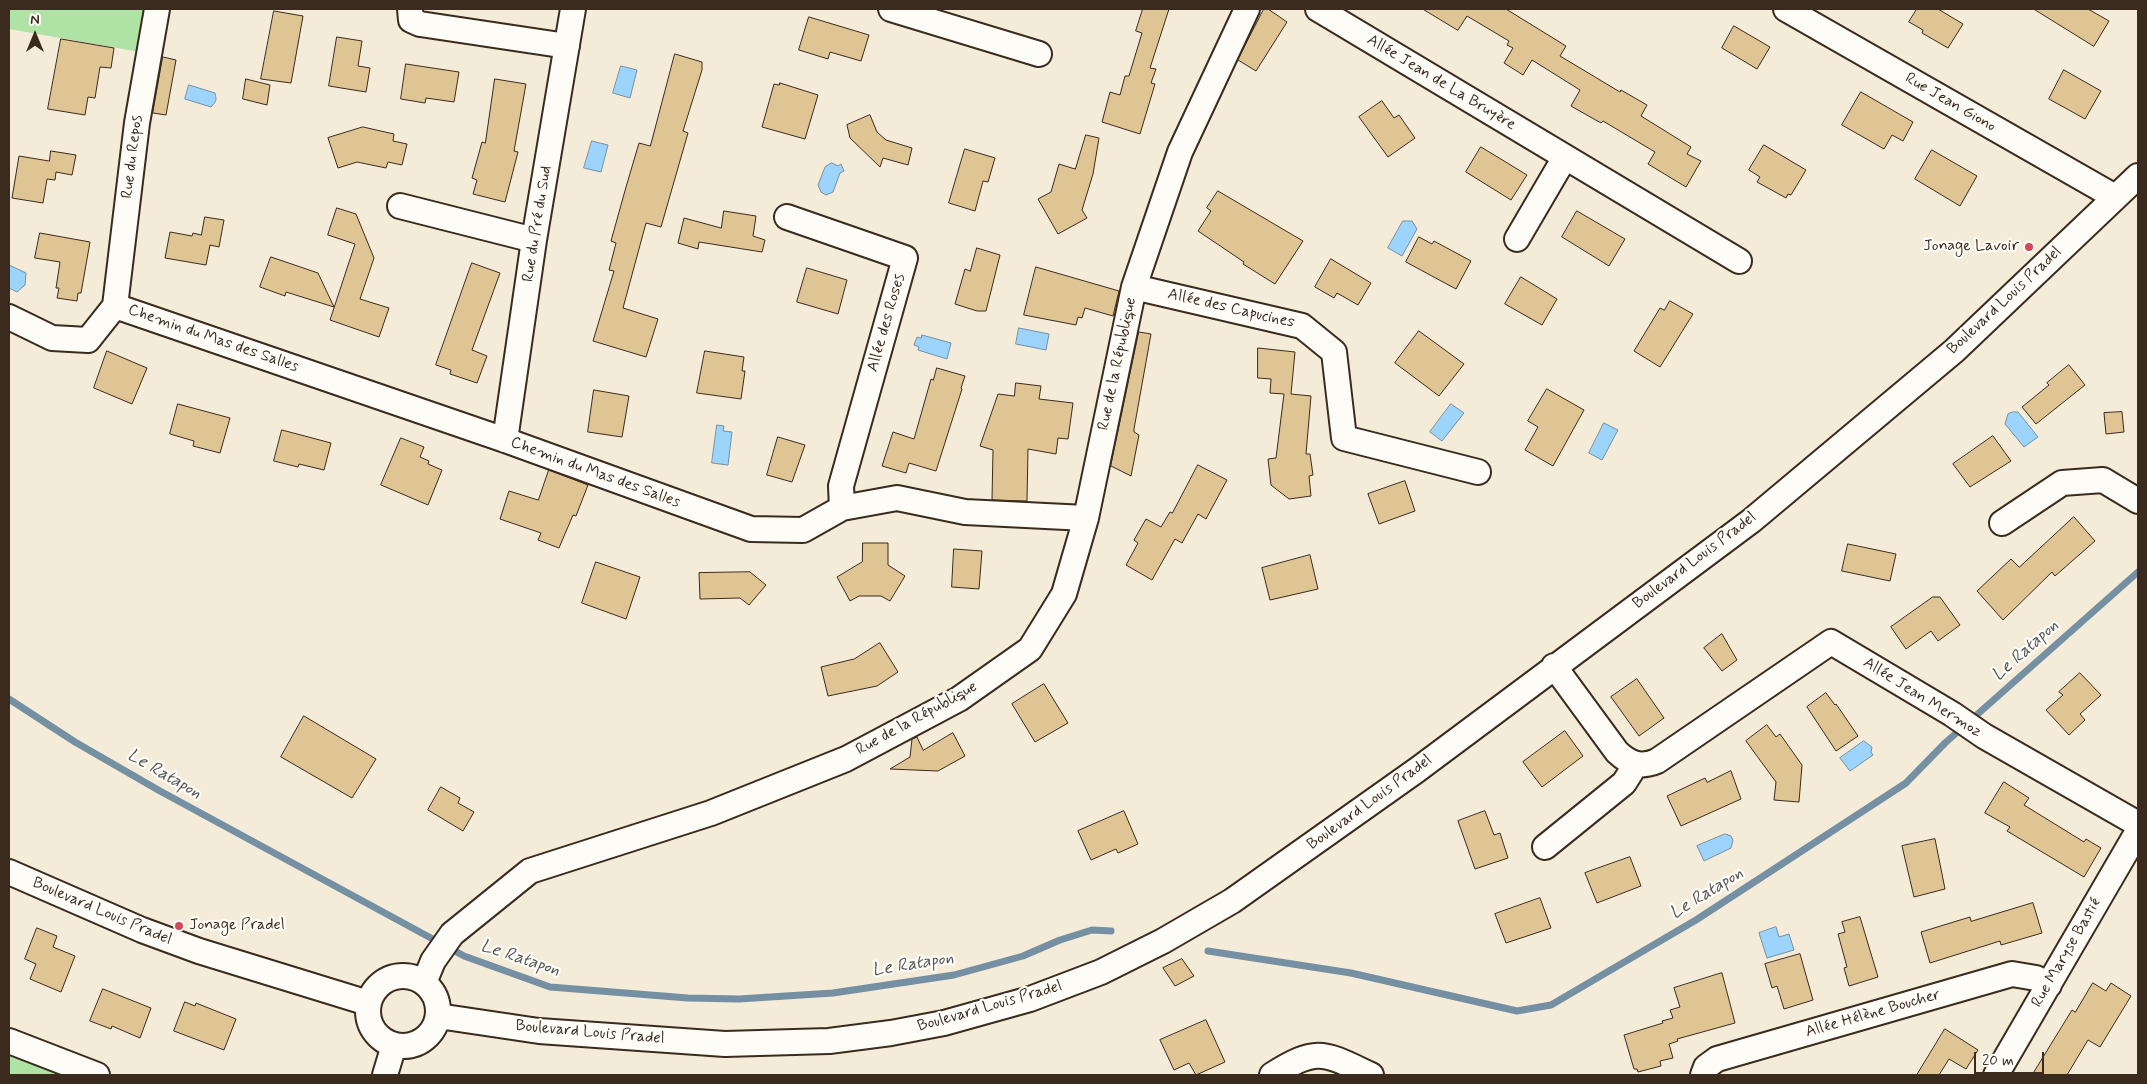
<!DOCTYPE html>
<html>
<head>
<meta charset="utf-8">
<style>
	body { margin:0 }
	#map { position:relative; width:2147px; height:1084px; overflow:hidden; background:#f4ebd9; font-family:Mynerve,sans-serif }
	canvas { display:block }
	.frame { position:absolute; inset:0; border:10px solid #3b2a1e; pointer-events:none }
	.north { position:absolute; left:10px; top:10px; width:50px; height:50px; -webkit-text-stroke:4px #fdfcf7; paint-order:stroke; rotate:0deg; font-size:14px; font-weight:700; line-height:20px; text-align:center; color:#3b2a1e }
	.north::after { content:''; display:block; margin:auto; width:18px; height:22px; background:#3b2a1e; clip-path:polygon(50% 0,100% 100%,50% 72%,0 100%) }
	.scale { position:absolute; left:1974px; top:1052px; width:70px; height:22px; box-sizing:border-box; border:2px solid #3b2a1e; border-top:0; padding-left:6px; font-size:15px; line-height:18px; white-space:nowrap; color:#3b2a1e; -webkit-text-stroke:4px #fdfcf7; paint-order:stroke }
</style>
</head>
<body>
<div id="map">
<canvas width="2147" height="1084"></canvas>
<div class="frame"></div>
<div class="north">N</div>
<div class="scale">20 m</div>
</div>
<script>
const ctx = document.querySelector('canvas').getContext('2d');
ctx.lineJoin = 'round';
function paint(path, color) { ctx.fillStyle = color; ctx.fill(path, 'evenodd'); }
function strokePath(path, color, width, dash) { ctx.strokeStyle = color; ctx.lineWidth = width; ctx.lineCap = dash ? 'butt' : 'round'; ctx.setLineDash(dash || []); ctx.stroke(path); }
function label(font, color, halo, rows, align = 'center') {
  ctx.font = font + ' Mynerve,sans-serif'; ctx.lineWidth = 4.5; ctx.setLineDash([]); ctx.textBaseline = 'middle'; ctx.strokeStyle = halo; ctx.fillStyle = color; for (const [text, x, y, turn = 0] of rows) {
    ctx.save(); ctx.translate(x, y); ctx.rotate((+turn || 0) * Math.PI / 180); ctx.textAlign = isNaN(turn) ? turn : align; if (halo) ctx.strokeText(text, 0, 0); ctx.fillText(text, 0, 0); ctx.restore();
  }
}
const green = new Path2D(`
	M9,9H148L140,52L9,29Z
	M9,1050L76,1075H9Z`);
const water = new Path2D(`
	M621,66L637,70L630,98L613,93Z
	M189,85L215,93C217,101 216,101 211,107L185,99Z
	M592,141L608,145L601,172L584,168Z
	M832,163L838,166L841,164L844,171L840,173L833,192L826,195L821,192L818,185L825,167Z
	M1403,221H1412L1417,229L1402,256L1388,248Z
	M9,265L26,273L25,285L17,292L9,288Z
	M1019,328L1049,334L1046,350L1016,344Z
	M922,335L951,343L947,359L918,350L919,347L914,345L917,337L921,338Z
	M1451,404L1464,413L1442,441L1430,432Z
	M2013,412H2018L2038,437L2024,447L2005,424L2008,414Z
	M1604,423L1618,430L1602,460L1589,453Z
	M717,425L724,426L723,431L732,432L728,465L712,463Z
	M1864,741L1872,747L1871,752L1873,755L1850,771L1840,758Z
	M1725,834L1731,836L1733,840L1731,848L1704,861L1697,846Z
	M1776,927L1779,937L1789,934L1794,950L1767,958L1759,933Z`);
const stream = new Path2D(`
	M9,699L75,742L160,791L464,956L550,987L688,998L739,999L833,993L954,975L1023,956L1060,940L1092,930L1111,931
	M1208,951L1351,973L1517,1011L1551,1005L1696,920L1906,783L1945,743L2138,572`);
const building = new Path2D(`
	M1143,9H1169L1150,68L1156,69L1151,83L1155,84L1140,134L1102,122L1110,92L1120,95L1125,76H1129L1142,33L1136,31Z
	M1264,9H1268L1287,22L1256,71L1238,60Z
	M1423,9H1506L1566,46L1560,56L1620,92L1621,90L1647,105L1641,116L1691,147L1687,154L1701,161L1686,187L1648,164L1655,152L1603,121L1601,123L1571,106L1580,90L1532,60L1523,75L1504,63L1513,48L1507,45L1509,41L1467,16L1458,30Z
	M1917,9H1938L1963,24L1948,48L1922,33L1923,30L1909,22Z
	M2034,9H2088L2109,21L2094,46Z
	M274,11L303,16L291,83L261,79Z
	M809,17L869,35L861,61L830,52L828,59L799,50Z
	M1734,26L1770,47L1757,69L1722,48Z
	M337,37L362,41L358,66L370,68L366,92L329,86Z
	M61,39L114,48L111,68L100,67L95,98L88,97L85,115L48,109Z
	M675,54L702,62V70L683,131L688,133L661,227L646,223L623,308L658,319L646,357L593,341L614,271L609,270L616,243L611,241L626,187L639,143L650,146Z
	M163,57L176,60L166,115L153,113Z
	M406,64L459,72L454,102L426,98L425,103L401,99Z
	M2064,70L2101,91L2085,119L2049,99Z
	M246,79L270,85L267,105L243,99Z
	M495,79L526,84L514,151L518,152L505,202L473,194L477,180L472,178L482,142L485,143Z
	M780,83L818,95L805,139L762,127L774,84L779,85Z
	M1861,92L1913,122L1903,141L1892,135L1884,149L1842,125Z
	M1382,101L1394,118L1399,115L1415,138L1388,157L1359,117Z
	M870,115L877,132L886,140L912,148L908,165L883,158L880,167L850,138L847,125Z
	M363,127L394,134L393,141L407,144L402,165L388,162L386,168L357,162L338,168L328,138Z
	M1086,135L1099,138L1093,174L1082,210L1087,218L1058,234L1038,199L1051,192L1059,164L1075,169Z
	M1764,145L1806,170L1791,195L1788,194L1786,198L1757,182L1760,177L1749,170Z
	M1481,147L1527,175L1511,200L1466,172Z
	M965,149L995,158L988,182L983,181L975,211L949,203Z
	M1932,150L1977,176L1960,206L1915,179Z
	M51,151L76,155L72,175L56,172L55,180L47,179L43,203L12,198L19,156L49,161Z
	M1218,191L1303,241L1275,284L1243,264L1244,262L1198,231L1211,211L1207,208Z
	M337,208L356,214L374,258L360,299L389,308L379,337L330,320L355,244L328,235Z
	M724,211L756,216L753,236L765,240L762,252L699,242L698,249L678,243L684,218L721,228Z
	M1577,211L1625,239L1609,266L1562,237Z
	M205,217L224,220L219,247L210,245L206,265L165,258L170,232L192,236L193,233L201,235Z
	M40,233L90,242L81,293H78L77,301L57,298L59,288H56L60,262L35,258Z
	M1419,237L1432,244L1434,241L1471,261L1456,289L1406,262Z
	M977,248L1000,255L986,311H977L955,304L965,269L970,271Z
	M271,257L318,273L334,307L286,292L285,296L260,287Z
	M1331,259L1371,283L1358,305L1337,293L1334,298L1315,287Z
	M472,263L500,273L472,350L487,356L477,383L450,374L451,370L436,365Z
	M1036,267L1119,291L1113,316L1085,308L1082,318L1078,317L1076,325L1024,315Z
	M807,268L847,280L838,314L797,302Z
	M1521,277L1557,299L1542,325L1505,304Z
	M1670,301L1693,314L1660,367L1634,351L1660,308L1664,310Z
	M1419,331L1464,364L1439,396L1395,363Z
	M1139,332L1151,334L1134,429V432L1139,435L1131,476L1111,466Z
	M1258,348L1295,352L1291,394L1311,396L1306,454H1310L1313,475L1309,476L1311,496L1289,499L1271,485L1268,459L1276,458L1284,394L1270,393L1271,379L1258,378Z
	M107,351L147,368L132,404L94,388Z
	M705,351L744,357L742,371H745L741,399L697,393Z
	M2069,365L2085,385L2036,424L2022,407L2049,385L2047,383Z
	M937,368L965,376L961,388L962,389L936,471L909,463L906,473L882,466L893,432L914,439L931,379L933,380Z
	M1016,383L1041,386L1039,399L1073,403L1068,439L1058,438L1056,454L1028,449L1027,501L992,500L993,450L980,446L998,394L1014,396Z
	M1547,389L1584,410L1553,466L1525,450L1538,427L1528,421Z
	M594,390L629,396L622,437L588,432Z
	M178,404L230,418L220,453L193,446L194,441L170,434Z
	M2122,412L2124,432L2106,434L2104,413Z
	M282,430L331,443L324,470L299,464L298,467L274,461Z
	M1993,436L2011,461L1970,487L1953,464Z
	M778,437L805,445L792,482L767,475Z
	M401,438L424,447L420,457L429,461L428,464L442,470L428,505L381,485Z
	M1198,465L1227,480L1206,519L1198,514L1182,543L1175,539L1152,580L1126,565L1138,543L1134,540L1146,519L1161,527L1170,512L1172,513Z
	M549,470L588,485L576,516L573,515L559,548L538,540L541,533L500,519L509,491L538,500Z
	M1405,481L1415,511L1379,524L1368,494Z
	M2074,517L2095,541L2055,576L2052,572L2003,620L1977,591L2011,559L2019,567Z
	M863,543H888V565L905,576L890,601L881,596H859L850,601L837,577L862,562Z
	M1848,544L1896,554L1890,581L1842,571Z
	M954,549L982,551L979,589L952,587Z
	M1310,555L1318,589L1270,600L1262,568Z
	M596,562L640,577L626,619L582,603Z
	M750,572L766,585L749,605L740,598L700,599L699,573Z
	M1933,597H1940L1960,625L1938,641L1931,631L1906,649L1891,627Z
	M1722,634L1737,660L1722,671L1704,648Z
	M880,643L898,672L877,686L828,696L821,667L854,659Z
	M2080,673L2101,695L2080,714L2085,720L2069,735L2046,710L2063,695L2059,692Z
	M1637,679L1664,718L1639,736L1611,697Z
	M1044,684L1068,723L1035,742L1012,704Z
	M1826,693L1835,705L1836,704L1858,736L1836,751L1807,707Z
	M304,716L376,759L352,798L281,757Z
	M1767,725L1776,737L1780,734L1802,765L1799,802L1774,800L1776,782L1746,741Z
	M1565,731L1583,756L1542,787L1523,762Z
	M953,733L965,756L938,771L890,769L910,757L912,739L917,737L923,750Z
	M1731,771L1741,799L1681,826L1667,796L1705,778L1707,782Z
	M2004,782L2029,798L2024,805L2084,842L2086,839L2101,848L2084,877L2007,831L2010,827L1985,813Z
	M441,787L460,798L458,803L474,812L463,831L428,810Z
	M1124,811L1138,844L1118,853L1116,849L1091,860L1078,831Z
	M1485,811L1494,835L1500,833L1508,858L1475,869L1458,821Z
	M1935,839L1945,889L1914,897L1902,846Z
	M1630,857L1641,886L1597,903L1585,873Z
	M1540,898L1551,928L1506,943L1495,914Z
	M2033,903L2042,933L2001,945L2000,941L1930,963L1921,932L1970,917L1971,921Z
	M1860,917L1878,977L1849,986L1844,968L1847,967L1838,934L1845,932L1842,922Z
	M37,928L57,936L53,947L75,956L61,992L30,979L36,964L25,959Z
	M1800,954L1813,1000L1784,1009L1777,986L1772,988L1765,964Z
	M1182,959L1194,976L1175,986L1163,968Z
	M1722,973L1735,1023L1677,1039L1678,1041L1669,1044L1673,1058L1660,1061L1661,1066L1638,1072L1637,1069H1634L1624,1035L1663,1023L1662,1021L1673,1018L1670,1010L1680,1007L1674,988Z
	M2093,983L2106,991L2111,983L2131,996L2100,1047L2088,1040L2067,1075H2032L2072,1010L2075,1012Z
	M103,989L151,1008L140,1038L112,1026L111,1029L90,1021Z
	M185,1002L195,1006L196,1003L236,1019L224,1050L174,1031Z
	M1206,1020L1225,1062L1196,1075L1189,1063L1174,1070L1160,1040Z
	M1945,1029L1978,1050L1966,1069L1949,1059L1939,1075H1917Z`);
const minor = new Path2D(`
	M410,9L411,20L420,24L567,46
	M891,9L1039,54
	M1318,9L1739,261
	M1786,9L2115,197
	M400,206L534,240
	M787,217L905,258L841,486L842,508
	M1517,239L1565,157
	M1134,287L1302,326L1334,352L1344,438L1478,472
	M115,306L505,440L751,529L803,530L842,508L897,498L965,512L1086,518
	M115,306L137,123L157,9
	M9,317L52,338L88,340L115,306
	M505,440L534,240L573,9
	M2002,523L2062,483L2103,480L2138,501
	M1554,666L1617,752C1630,764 1640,768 1657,761L1831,642L1952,714L1984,736L2138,824
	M1545,847L1624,783L1631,772L1633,763
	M9,872L142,930L199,951L368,1003
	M368 1011a35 35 0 1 1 70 0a35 35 0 1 1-70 0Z
	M424,983L433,961L452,934L530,871L711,813L846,759L959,699L1030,649L1064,594L1086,518L1134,287L1180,152L1247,9
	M438,1016L539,1031L725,1044L829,1041L891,1033L944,1023L1030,999L1101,972L1163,941L1232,901L1417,770L1751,521L1954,351L2138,176
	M9,1041L97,1075
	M385,1075L394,1045
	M1272,1075C1318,1046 1324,1053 1371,1075
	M1703,1075L1706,1067L1717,1059L2012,974L2036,978L2049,985
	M1996,1075L2138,831`);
const markers = [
	[2029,247,5,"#d1495b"],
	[179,926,5,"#d1495b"]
];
const streetNames = [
	["Allée Jean de La Bruyère",1441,83,31],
	["Rue Jean Giono",1950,103,30],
	["Rue du Repos",133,157,-83],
	["Rue du Pré du Sud",538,224,-81],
	["Boulevard Louis Pradel",2005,301,-43],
	["Allée des Capucines",1231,309,13],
	["Allée des Roses",887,323,-74],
	["Chemin du Mas des Salles",213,339,19],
	["Rue de la République",1118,364,-78],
	["Chemin du Mas des Salles",595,473,20],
	["Boulevard Louis Pradel",1695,561,-37],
	["Allée Jean Mermoz",1922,698,32],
	["Rue de la République",917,719,-29],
	["Boulevard Louis Pradel",1370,803,-36],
	["Boulevard Louis Pradel",102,912,23],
	["Rue Maryse Bastié",2067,953,-60],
	["Boulevard Louis Pradel",990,1007,-16],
	["Allée Hélène Boucher",1873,1014,-16],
	["Boulevard Louis Pradel",590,1033,5]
];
const poiNames = [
	["Jonage Lavoir",2019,247],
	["Jonage Pradel",189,926,"left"]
];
const waterNames = [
	["Le Ratapon",2026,651,-42],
	["Le Ratapon",164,775,30],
	["Le Ratapon",1707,894,-32],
	["Le Ratapon",520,959,18],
	["Le Ratapon",913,965,-9]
];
paint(green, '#aee3a5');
paint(water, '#9cd4fc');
strokePath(water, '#7590a3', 1);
strokePath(stream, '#7590a3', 7);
paint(building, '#dfc494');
strokePath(building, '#3b2a1e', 1);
strokePath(minor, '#3b2a1e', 28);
strokePath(minor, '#fdfcf7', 24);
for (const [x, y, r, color] of markers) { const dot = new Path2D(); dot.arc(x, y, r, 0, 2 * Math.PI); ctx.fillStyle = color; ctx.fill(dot); strokePath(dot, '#fdfcf7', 2); }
label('16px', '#3b2a1e', '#fdfcf7', streetNames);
label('16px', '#3b2a1e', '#fdfcf7', poiNames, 'right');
label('italic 18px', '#535456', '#fdfcf7', waterNames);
</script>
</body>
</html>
